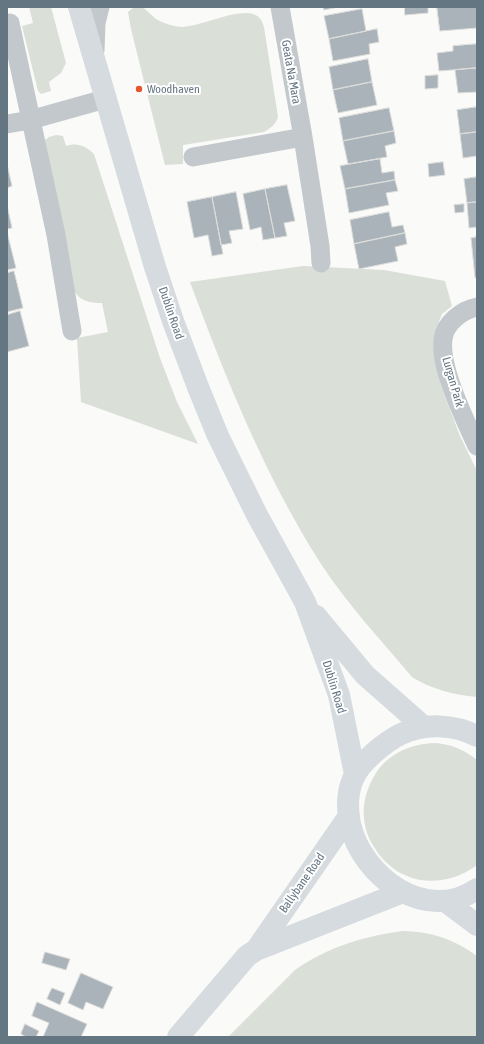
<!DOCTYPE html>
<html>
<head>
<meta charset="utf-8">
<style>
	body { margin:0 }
	#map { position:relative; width:484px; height:1044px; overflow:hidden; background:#fafaf8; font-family:"Asap Condensed",sans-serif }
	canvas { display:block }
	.frame { position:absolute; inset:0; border:8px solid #657683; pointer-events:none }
</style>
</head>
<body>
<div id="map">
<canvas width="484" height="1044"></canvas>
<div class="frame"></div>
</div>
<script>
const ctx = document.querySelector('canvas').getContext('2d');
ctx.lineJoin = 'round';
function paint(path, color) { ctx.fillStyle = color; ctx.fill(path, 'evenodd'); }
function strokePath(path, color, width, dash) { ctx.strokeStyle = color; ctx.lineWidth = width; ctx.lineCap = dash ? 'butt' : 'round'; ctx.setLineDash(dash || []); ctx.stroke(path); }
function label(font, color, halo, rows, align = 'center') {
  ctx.font = font + ' "Asap Condensed",sans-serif'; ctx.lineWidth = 4; ctx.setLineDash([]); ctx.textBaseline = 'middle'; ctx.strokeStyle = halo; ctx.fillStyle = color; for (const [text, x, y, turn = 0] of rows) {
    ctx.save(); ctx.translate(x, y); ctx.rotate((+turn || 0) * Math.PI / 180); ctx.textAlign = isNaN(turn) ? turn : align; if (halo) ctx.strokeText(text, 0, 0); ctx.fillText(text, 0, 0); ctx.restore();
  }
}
const green = new Path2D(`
	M29,7H51L66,63L61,73L49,82L51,91L41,94L38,91L22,26L33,23Z
	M142,7C147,10 151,15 156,19C163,23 174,27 183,27C201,26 236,9 253,14C260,16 262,21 264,27L278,117C275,125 271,128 264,132L183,145V164L165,165L131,29L128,12L133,8Z
	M56,135L63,136L66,146C77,142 86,146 94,154L160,358L177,402L198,444L81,402L77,338L108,332L102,303C89,303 79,301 73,289L45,140L49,137Z
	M303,266L384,270L445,281L452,306L442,314L434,335L433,346L435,360L441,386L460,436L477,471V697C454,695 431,689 412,677C381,640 347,604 321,564C265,476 226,379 190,282Z
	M437,743C452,745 465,750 477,760V865C442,891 397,885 374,847C364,832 361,812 366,795C370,783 375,772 384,763C399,749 417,743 437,743Z
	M403,931C431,931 455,940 477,956V1037H228L295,970C328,947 364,936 403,931Z`);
const building = new Path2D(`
	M324,7H339L324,10Z
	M405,7H428V13L405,15Z
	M437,7H477V28L440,31Z
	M362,9L366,31L329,39L324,16Z
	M377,29L379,42L369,44L370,54L333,61L329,39Z
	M477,44V68L439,71L437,53L453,51V46Z
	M368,59L372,82L333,90L329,67Z
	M477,68V92L458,93L455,70Z
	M438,75V88L425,89V76Z
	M372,82L377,105L338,113L333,90Z
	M477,107V132L460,134L457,110Z
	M389,108L394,131L343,141L339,118Z
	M394,131L396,143L385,146L387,157L348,164L343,141Z
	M477,132V156L463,158L460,134Z
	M380,159L382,173L394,171L395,180L345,189L340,166Z
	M443,162L445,175L429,177L428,164Z
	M7,164L12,186L7,188Z
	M477,177V202L467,203L464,179Z
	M395,180L398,191L386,193L389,205L349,213L345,189Z
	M287,185L295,221L284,223L287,236L275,238L265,189Z
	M265,189L275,238L263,240L261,227L250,230L243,194Z
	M236,192L243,229L229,231L232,243L221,245L212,197Z
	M212,197L223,254L212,256L208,235L194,238L187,202Z
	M477,202V227L469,228L467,203Z
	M464,204V212L455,213L454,205Z
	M7,205L12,228L7,229Z
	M389,212L392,227L403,225L405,233L354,244L350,220Z
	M7,232L16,268L7,270Z
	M405,233L407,244L395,247L398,261L359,269L354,244Z
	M477,237V277L475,278L471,238Z
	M14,271L23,308L7,312V273Z
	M20,311L29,346L7,352V315Z
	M45,952L70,959L66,970L42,963Z
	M81,973L113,987L103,1009L86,1002L83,1010L68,1003Z
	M52,988L65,993L60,1005L47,999Z
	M37,1002L87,1024L81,1037H43L49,1023L32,1016Z
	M25,1024L39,1031L36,1037H26L21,1034Z`);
const street = new Path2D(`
	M280,7L303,137L320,246L321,263
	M10,23L56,235L72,331
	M95,51L96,23L100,7
	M7,124L30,120L105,99
	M193,157L303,137
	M477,307C462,310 445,323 443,339C439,367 465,420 477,446`);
const secondary = new Path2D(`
	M79,7L155,267L173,321L198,387L218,436L257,515L305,602L339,695L355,774
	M316,616L365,675L424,727
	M477,736C453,724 425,723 401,734C385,742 360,762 353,779C347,793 347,809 350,824C362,877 426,924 477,889
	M445,901L477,925
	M256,950L349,816
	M178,1037L247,956L256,950L403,892`);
const markers = [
	[139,89,4,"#e4572e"]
];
const streetNames = [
	["Geata Na Mara",291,72,80],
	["Dublin Road",171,313,71],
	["Lurgan Park",453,382,74],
	["Dublin Road",334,687,73],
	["Ballybane Road",302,883,-55]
];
const poiNames = [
	["Woodhaven",147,89]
];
paint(green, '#dadfd7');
paint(building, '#aab3b9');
strokePath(building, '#dcdcda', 1);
strokePath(street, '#c3c8cc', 19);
strokePath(secondary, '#d6dbdf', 22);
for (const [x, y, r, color] of markers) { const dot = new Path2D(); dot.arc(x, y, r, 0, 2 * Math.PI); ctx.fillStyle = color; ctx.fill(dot); strokePath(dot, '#fff', 1.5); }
label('12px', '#657683', '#fff', streetNames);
label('12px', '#657683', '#fff', poiNames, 'left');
</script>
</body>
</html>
